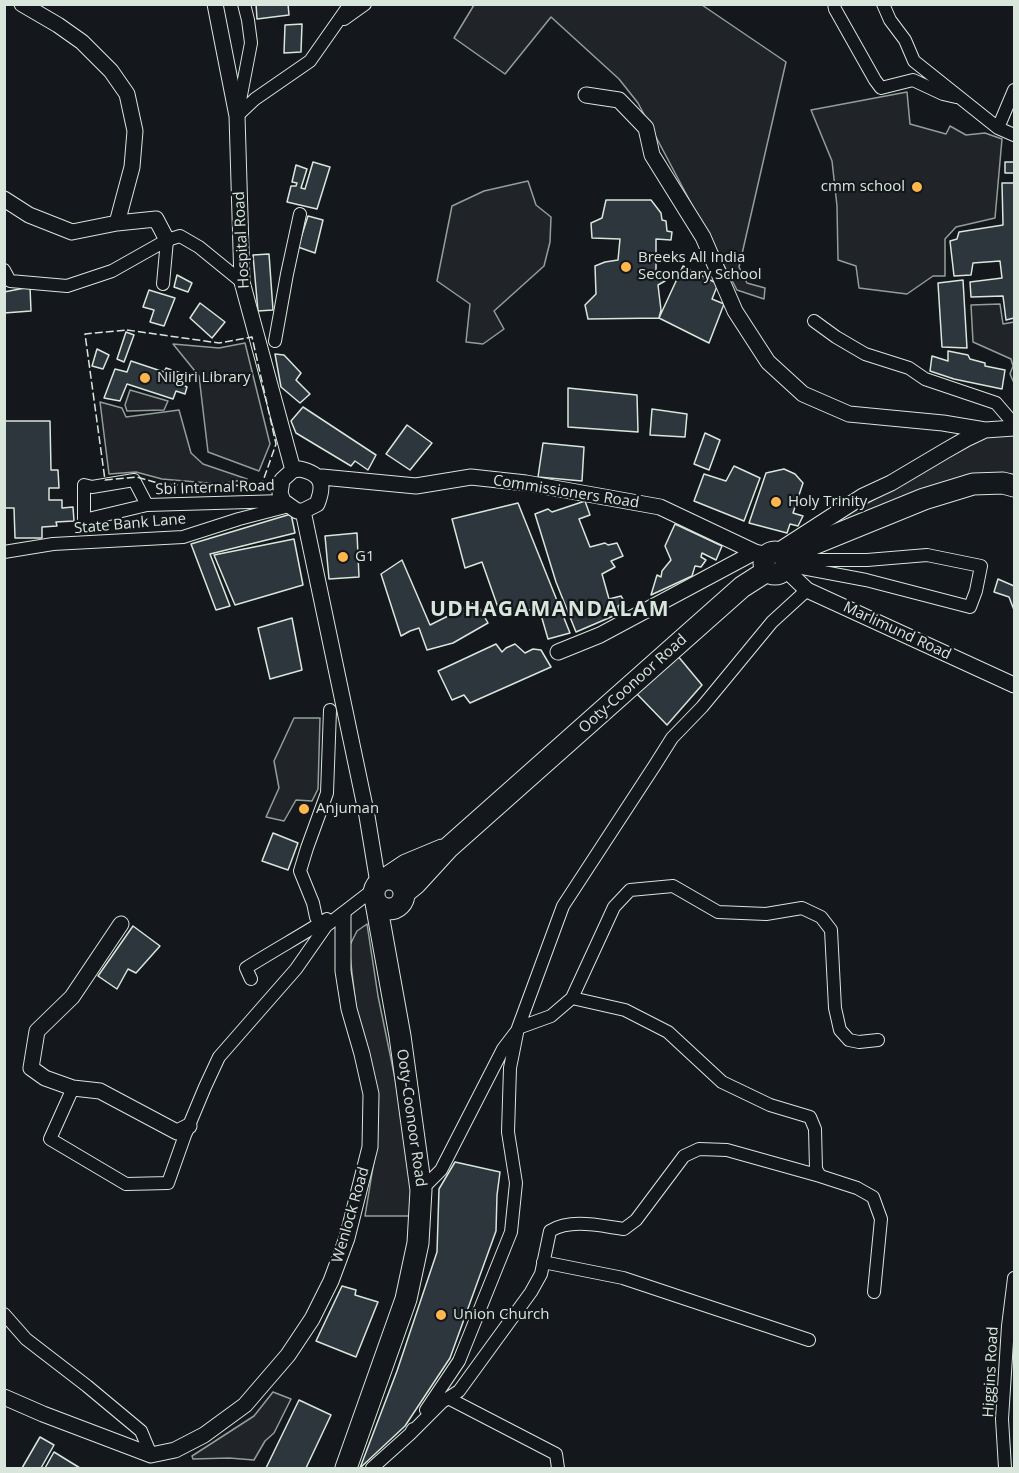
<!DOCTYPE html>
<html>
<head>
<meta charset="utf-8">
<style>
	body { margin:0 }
	#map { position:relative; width:1019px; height:1473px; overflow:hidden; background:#14181c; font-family:"Open Sans",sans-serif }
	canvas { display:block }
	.frame { position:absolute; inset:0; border:6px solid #d8e6dc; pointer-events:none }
</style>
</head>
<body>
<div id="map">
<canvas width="1019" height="1473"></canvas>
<div class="frame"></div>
</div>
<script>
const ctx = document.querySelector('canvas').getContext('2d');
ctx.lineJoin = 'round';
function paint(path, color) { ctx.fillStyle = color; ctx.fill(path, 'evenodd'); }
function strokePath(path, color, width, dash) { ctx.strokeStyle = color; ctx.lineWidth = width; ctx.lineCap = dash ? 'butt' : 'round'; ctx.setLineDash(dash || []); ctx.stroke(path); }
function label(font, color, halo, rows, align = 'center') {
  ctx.font = font + ' "Open Sans",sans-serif'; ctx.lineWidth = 4.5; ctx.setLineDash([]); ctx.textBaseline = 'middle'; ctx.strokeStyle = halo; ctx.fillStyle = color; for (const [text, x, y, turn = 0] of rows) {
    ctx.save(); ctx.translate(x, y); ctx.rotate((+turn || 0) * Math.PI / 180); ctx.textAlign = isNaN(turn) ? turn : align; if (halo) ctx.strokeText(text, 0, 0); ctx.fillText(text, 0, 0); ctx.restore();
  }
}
const green = new Path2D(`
	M474,5H702L786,62L739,267L747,283L765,288L764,299L737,290L638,103L619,79L551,17L505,74L454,38Z
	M907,92L910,124L946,134L950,126L966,135L985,133L1002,139L995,218L956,227L945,239V276H933L907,294L859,288L856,266L838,260L837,206L832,161L811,110Z
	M528,181L536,205L551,217L550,242L544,266L494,311L504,329L483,344L466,342L470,304L437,281L452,206L484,191Z
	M1000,304L1003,324L1014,322V383L1010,374L1013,366L1011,359L973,342L971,305Z
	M245,343L270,444L259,471L208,452L199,376L173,344L219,348Z
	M130,390L168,401L164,410L127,411L125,405Z
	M100,402L122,408L126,417L179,410L191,453L203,464L247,479L220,484L162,479L136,472L109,474Z
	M1014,434V476L1012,474H976L833,527L842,518L985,435Z
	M294,718H320L318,789L312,801L296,800L284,821L266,817L279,788L274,761Z
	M367,924L378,996L397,1088L416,1216H365L374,1161L349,947L357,931Z
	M273,1392L291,1399L274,1433L265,1441L254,1460L229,1458L193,1459L192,1456L254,1416Z`);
const building = new Path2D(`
	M256,4H288L289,15L257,19Z
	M302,24L301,52L284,53L285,25Z
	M313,162L330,167L317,209L287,202L291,186H296L297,183L292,182L296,165L307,169L301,188L305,189Z
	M1005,162H1014V173H1005Z
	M1002,183H1014V318L1006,320L1003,296L971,297L970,282L1002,278L1000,261L973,263L971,275L954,276L950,241L957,239L959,232L1003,225Z
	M606,200H651L661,213L662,220L666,221L667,231L672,232L671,240L656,239V274L665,273V281L658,285L661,310L659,318L588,319L585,305L596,294L595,266L605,262L618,260L620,239L592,238L591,223L602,218Z
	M308,216L323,220L315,253L298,247Z
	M269,254L273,310L258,311L253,255Z
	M683,266L718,284L712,299L724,304L709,343L659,318Z
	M177,275L192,283L188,292L174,287Z
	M963,280L967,348L942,347L938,283Z
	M30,287L31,311L4,313V292Z
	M149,290L175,298L164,326L150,322L154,310L143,307Z
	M200,303L225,322L212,338L190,318Z
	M126,332L134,335L124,362L117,359Z
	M97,349L109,355L103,369L92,366Z
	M948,351L968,355L970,359L985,363V366L1005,370L1002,389L954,379L930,371L932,356L948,361Z
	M275,354L284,355L301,373L296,380L310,394L300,403L281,387Z
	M131,361L164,372L166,368L181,373L179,383L187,387L185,394L176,391L173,399L127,384L120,401L104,398L115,369L127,372Z
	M568,388L637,395L638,432L568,427Z
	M303,407L376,455L368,470L355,461L351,466L296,433L291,421Z
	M652,409L687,414L685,437L650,435Z
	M4,421H50L51,470H58L59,488H49V500H62V508L73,507L74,521L56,522L57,526L42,527V538H15L14,508H4Z
	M407,425L432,443L410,470L386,454Z
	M705,433L720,440L709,470L694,464Z
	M543,443L584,447L582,481L538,477Z
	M734,466L760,478L744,521L694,501L704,474L726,481Z
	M784,469L795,474L803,483L793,513L803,516L798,526L790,524L787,533L749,523L766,473Z
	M585,501L590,515L579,519L590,547L605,543L608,545L617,543L623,556L611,561L615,567L602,574L609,599L621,596L624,601L618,606V614L576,632L556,582L535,514L548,509L552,512Z
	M518,503L570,633L548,639L539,608L501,616L482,562L465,568L452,519Z
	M291,514L295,533L210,554L230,606L216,610L191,544Z
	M675,524L722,546L716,560L702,553L701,557L706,560L701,567L695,566L692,576L651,595L657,575L661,577L662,571L671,560L665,546Z
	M357,533L359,577L329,579L325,536Z
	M294,539L303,585L235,605L214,555Z
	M402,560L430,625L476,602L488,623L453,643L427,650L419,628L410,631L401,636L381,574Z
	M998,579L1014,586V610L1009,597L994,592Z
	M292,618L302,670L270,679L258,628Z
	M496,644L502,652L506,648L515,644L525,653L533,649L541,650L551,667L470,703L464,695L452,700L438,671Z
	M677,655L702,685L667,725L636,693Z
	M273,833L298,843L288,870L262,861Z
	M133,926L160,946L136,973L128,969L117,989L98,976Z
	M455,1162L500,1172L497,1195L496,1231L450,1358L405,1426L360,1468L397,1371L437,1252L439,1189Z
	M342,1286L356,1290L355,1295L378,1302L356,1357L316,1341Z
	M299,1400L331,1415L306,1468H266Z
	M40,1437L54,1445L41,1468H22Z
	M54,1452L80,1468H45Z`);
const minor = new Path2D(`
	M244,4L248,20L251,43L237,116L255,99L310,61L350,4
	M834,4L835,9L875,80L881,88L913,80L943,94L956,97
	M883,4L890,20L905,40L914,61L998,128L1014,135
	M344,19L365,4
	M998,128L1014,90
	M4,270L10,281L67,286L112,271L167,240L180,236L199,247L242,282
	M163,284L167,240
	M814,321L836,337L865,354L909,368L925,379L996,403L1014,424
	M275,341L287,274L300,214
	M147,505L134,480L92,487L84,485V520L147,505L283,501
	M4,552L53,544L183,537L239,519L289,506
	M786,565L866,580L970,607L976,591L981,566L927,555L867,560H788
	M807,590L772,622L702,707L672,738L655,765L563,906L518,1028L551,1016L572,998L614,907L630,890L673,886L718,912L766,914L802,908L821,917L831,930L835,1008L840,1030L849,1040L859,1042L878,1040
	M320,924L316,917L313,903L300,871L307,848L327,793L330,710
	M251,979L246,968C273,951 300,936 327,919
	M572,998L625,1010L668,1032L722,1082L770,1105L810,1117L815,1129L816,1169L820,1176L857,1188L873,1197L881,1219L874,1292
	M73,1088L50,1139L126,1184L168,1183L185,1135L205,1087L219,1057L296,969L326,926L374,889
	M421,1190L441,1170L503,1049L516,1032
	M543,1262L623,1278L809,1340
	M4,1314L26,1339L87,1386L141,1431L151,1455
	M448,1398L556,1454L558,1468
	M426,1410L459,1361L511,1232L516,1183L508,1132L510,1068L518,1028
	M410,1434L442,1402L459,1391L531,1292L541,1274L550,1231C571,1218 601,1226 624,1229L636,1220L684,1156L699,1149L727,1150L820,1176
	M372,1468L410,1434L413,1429
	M1005,1468L1002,1419L1008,1326L1014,1278`);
const tertiary = new Path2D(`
	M22,4L58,25L82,42L111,71L127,94L135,131L132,167L117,223
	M215,4L237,116L242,282L293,470
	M586,95L619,100L646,128L652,155L703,237L735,311L768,362L803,394L849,414L943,423L985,430
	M4,199L29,215L72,232L117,223L156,219L167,240
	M300,469C322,474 325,484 317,504L303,511H297L283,501L280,493L282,480L293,470Z
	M319,479L322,477L416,486L471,477L526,483L660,507L755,552L768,555
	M303,511L367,816L378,883
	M778,551L863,496L891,483L945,451L966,439L985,430L1014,428
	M785,569L807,590L1014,685
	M558,652L600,635L755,552
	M121,924L72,997L37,1031L31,1068L45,1078L73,1088L100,1091L177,1132L189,1126
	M4,1397L43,1414L151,1455L175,1450L204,1435L245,1405L288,1355L312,1319L331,1281L347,1238L370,1147L371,1094L362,1054L349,1009L343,971V915`);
const trunk = new Path2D(`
	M764 563a11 11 0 1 1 22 0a11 11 0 1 1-22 0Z
	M784,556L924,499L973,484L1003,483L1014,486
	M374 894a15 15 0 1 1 30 0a15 15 0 1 1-30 0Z
	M385,879L406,865L442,850
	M405,892L416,883L448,848L742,587L767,571
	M346,1468L406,1299L418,1243L421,1190L400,1036L376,903`);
const fence = new Path2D(`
	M127,330L219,343L252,337L276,444L262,484L213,487L161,484L137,477L105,480L85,334Z`);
const markers = [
	[917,187,6,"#ffb74d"],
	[626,267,6,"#ffb74d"],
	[145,378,6,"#ffb74d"],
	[776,502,6,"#ffb74d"],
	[343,557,6,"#ffb74d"],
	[304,809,6,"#ffb74d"],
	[441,1315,6,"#ffb74d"]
];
const poiNames = [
	["cmm school",905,187,"right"],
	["Breeks All India",638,258],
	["Secondary School",638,275],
	["Nilgiri Library",157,378],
	["Holy Trinity",788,502],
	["G1",355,557],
	["Anjuman",316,809],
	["Union Church",453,1315]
];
const streetNames = [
	["Hospital Road",242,240,-93],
	["Sbi Internal Road",215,488,-2],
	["Commissioners Road",566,492,9],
	["State Bank Lane",130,524,-5],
	["Marlimund Road",897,631,25],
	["Ooty-Coonoor Road",633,684,-42],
	["Ooty-Coonoor Road",411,1118,82],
	["Wenlock Road",351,1215,-74],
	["Higgins Road",991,1372,-87]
];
const districtNames = [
	["UDHAGAMANDALAM",550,610]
];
paint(green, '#202428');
strokePath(green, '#939e99', 1.5);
paint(building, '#2c363c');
strokePath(building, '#d8e6dc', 1.5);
strokePath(minor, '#d8e6dc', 14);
strokePath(tertiary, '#d8e6dc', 17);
strokePath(trunk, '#d8e6dc', 23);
strokePath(minor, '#14181c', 12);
strokePath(tertiary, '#14181c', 15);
strokePath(trunk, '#14181c', 21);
strokePath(fence, '#d8e6dc', 1.5, [8, 3]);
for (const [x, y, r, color] of markers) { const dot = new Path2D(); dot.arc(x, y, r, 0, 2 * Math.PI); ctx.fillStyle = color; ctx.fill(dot); strokePath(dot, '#14181c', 2); }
label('15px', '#d8e6dc', '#14181c', poiNames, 'left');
label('15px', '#d8e6dc', '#14181c', streetNames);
ctx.letterSpacing = '1.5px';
label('bold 21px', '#d8e6dc', '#14181c', districtNames);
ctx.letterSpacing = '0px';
</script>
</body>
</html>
